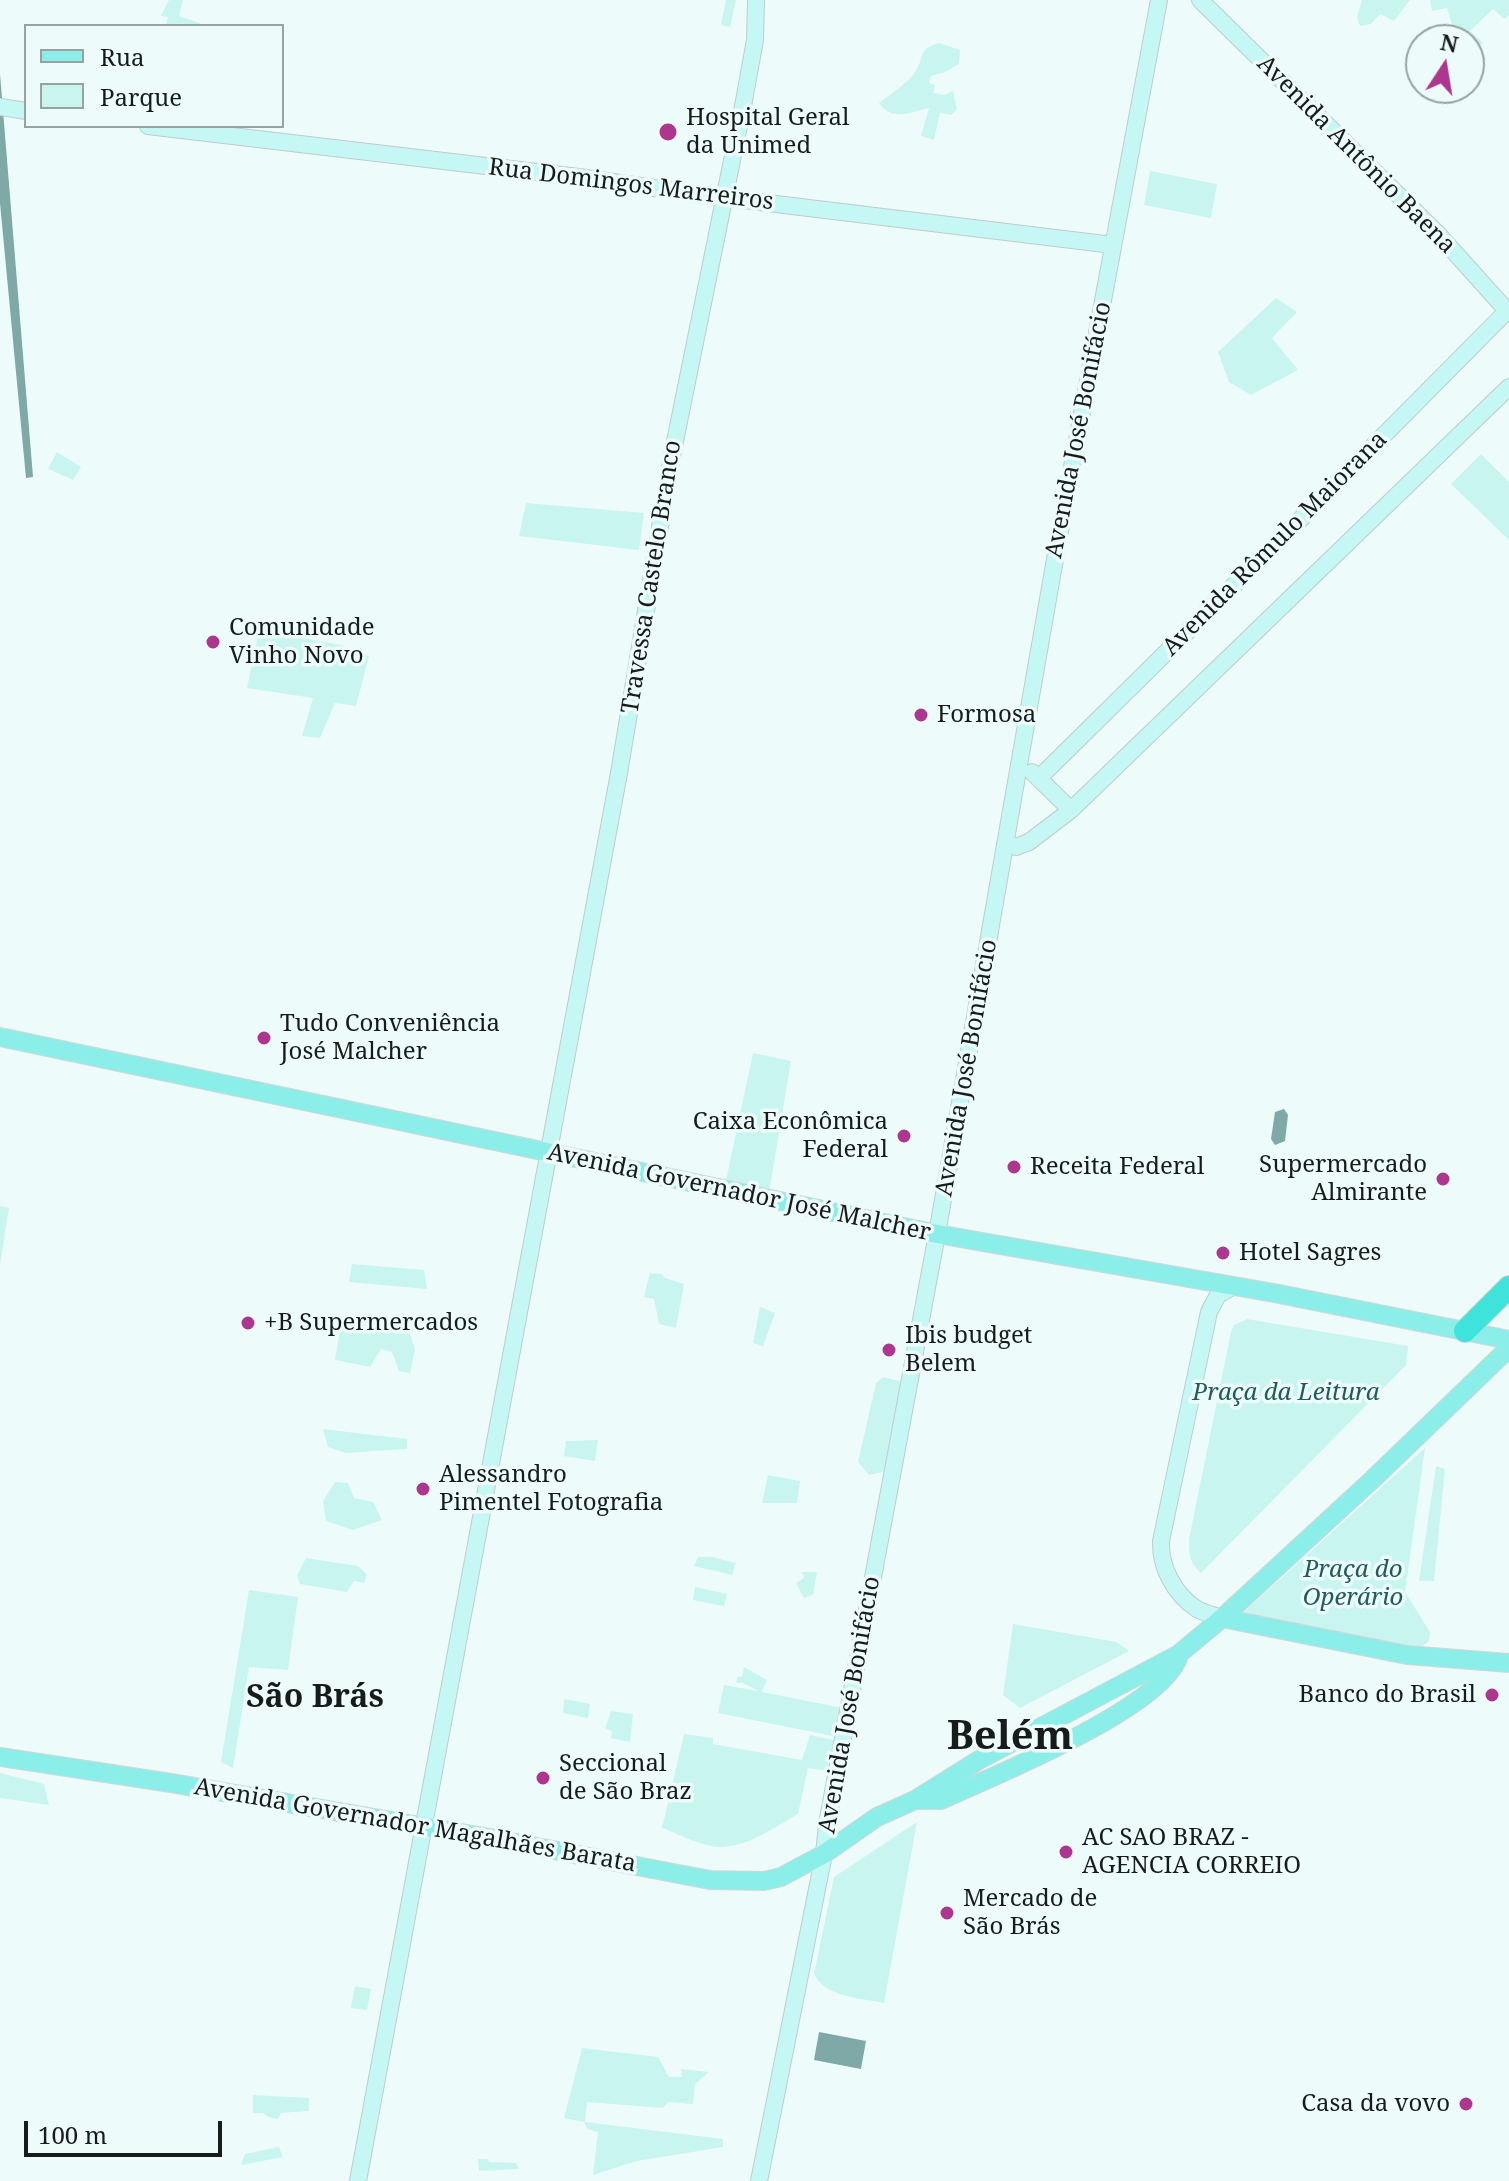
<!DOCTYPE html>
<html>
<head>
<meta charset="utf-8">
<style>
	body { margin:0 }
	#map { position:relative; width:1509px; height:2181px; overflow:hidden; background:#edfcfb; font-family:"Noto Serif",serif }
	canvas { display:block }
	.legend { position:absolute; left:24px; top:24px; width:260px; height:104px; box-sizing:border-box; background:#edfcfb; border:2px solid #97a2a1; margin:0; padding:10px 14px; list-style:none; font-size:24px; color:#171c1b }
	.legend li { display:flex; align-items:center; gap:16px; height:40px }
	.legend b { width:40px; border:2px solid #97a2a1 }
	.north { position:absolute; left:1405px; top:24px; width:80px; height:80px; box-sizing:border-box; background:#edfcfb; border:2px solid #97a2a1; border-radius:50%; rotate:12deg; font-size:22px; font-weight:700; line-height:32px; text-align:center; color:#171c1b }
	.north::after { content:''; display:block; margin:auto; width:28px; height:36px; background:#ad378f; clip-path:polygon(50% 0,100% 100%,50% 72%,0 100%) }
	.scale { position:absolute; left:24px; top:2121px; width:198px; height:36px; box-sizing:border-box; border:4px solid #171c1b; border-top:0; padding-left:10px; font-size:24px; line-height:28px; white-space:nowrap; color:#171c1b; -webkit-text-stroke:6px #edfcfb; paint-order:stroke }
</style>
</head>
<body>
<div id="map">
<canvas width="1509" height="2181"></canvas>
<ul class="legend">
<li><b style="height:10px;background:#8ceee9"></b>Rua</li>
<li><b style="height:22px;background:#c9f5f1"></b>Parque</li>
</ul>
<div class="north">N</div>
<div class="scale">100 m</div>
</div>
<script>
const ctx = document.querySelector('canvas').getContext('2d');
ctx.lineJoin = 'round';
function paint(path, color) { ctx.fillStyle = color; ctx.fill(path, 'evenodd'); }
function strokePath(path, color, width, dash) { ctx.strokeStyle = color; ctx.lineWidth = width; ctx.lineCap = dash ? 'butt' : 'round'; ctx.setLineDash(dash || []); ctx.stroke(path); }
function label(font, color, halo, rows, align = 'center') {
  ctx.font = font + ' "Noto Serif",serif'; ctx.lineWidth = 7; ctx.setLineDash([]); ctx.textBaseline = 'middle'; ctx.strokeStyle = halo; ctx.fillStyle = color; for (const [text, x, y, turn = 0] of rows) {
    ctx.save(); ctx.translate(x, y); ctx.rotate((+turn || 0) * Math.PI / 180); ctx.textAlign = isNaN(turn) ? turn : align; if (halo) ctx.strokeText(text, 0, 0); ctx.fillText(text, 0, 0); ctx.restore();
  }
}
const green = new Path2D(`
	M169,0H183L179,16L200,23L198,26H166L168,17L161,16Z
	M726,0H736L730,27L721,25Z
	M1362,0H1410L1394,21L1380,14L1371,24L1360,26L1357,17Z
	M1430,0H1509V15L1504,19L1493,9L1470,31L1483,43L1476,50L1469,45V40H1462L1455,36L1447,8L1432,11Z
	M939,43L960,50L959,64L945,72L931,76L929,83L935,85L933,93L944,95L953,91L957,109L951,115L940,113L934,140L921,136L929,108C911,112 892,122 879,103C890,94 907,84 915,72C926,56 916,50 939,43Z
	M1150,171L1217,184L1211,218L1144,205Z
	M1276,298L1297,312L1272,338L1298,370L1251,395L1229,382L1218,352Z
	M57,452L81,467L73,480L48,469Z
	M1481,454L1509,482V540L1451,484Z
	M526,503L644,513L639,550L519,536Z
	M259,630L341,645L369,656L356,706L335,703L320,738L302,736L313,698L247,688Z
	M753,1053L791,1061L768,1199L724,1190Z
	M0,1206L9,1208L0,1265Z
	M352,1264L424,1270L427,1289L349,1282Z
	M650,1273L662,1274L665,1278L684,1284L676,1328L659,1324L654,1299L644,1297Z
	M760,1307L775,1313L763,1346L753,1343Z
	M1247,1319L1408,1346L1406,1365L1201,1573C1189,1562 1189,1554 1189,1539L1231,1332L1234,1325Z
	M341,1323L408,1327L415,1349L410,1373L399,1371L392,1352L381,1349L370,1367L335,1360Z
	M883,1377L903,1382L887,1471L869,1475L858,1462L876,1383Z
	M323,1429L407,1439V1449L345,1453L328,1447Z
	M598,1440L595,1461L564,1456L566,1441Z
	M1425,1448L1405,1592L1430,1632L1429,1641L1419,1649L1238,1617Z
	M1436,1466L1445,1469L1434,1581H1419Z
	M768,1475L800,1481L797,1503H762Z
	M335,1482L348,1483L354,1498L373,1502L382,1520L353,1530L326,1521L323,1501Z
	M698,1557H712L736,1563L732,1575L694,1566Z
	M306,1558L358,1566L367,1574L364,1583L354,1581L347,1592L300,1584L297,1575Z
	M802,1572H817L813,1595L804,1598L796,1583L804,1578Z
	M695,1587L727,1594L724,1606L693,1600Z
	M249,1590L298,1597L288,1670L249,1667L233,1768L221,1762Z
	M1013,1624L1117,1642L1129,1651L1020,1708L1003,1695Z
	M744,1667L767,1680L762,1692L848,1709L843,1738L718,1713L724,1685L758,1691L743,1683H736L738,1676L742,1677Z
	M564,1699L590,1704L588,1718L563,1713Z
	M611,1711L633,1714L630,1742L611,1738L612,1731L605,1729Z
	M684,1734L713,1738V1744L802,1760L810,1735L834,1740L827,1771L808,1768L798,1814C772,1829 741,1852 710,1846C694,1842 678,1834 662,1828Z
	M0,1773L44,1784L49,1805L0,1798Z
	M917,1822L884,2003C860,1998 825,1997 814,1974L834,1877Z
	M355,1986L371,1989L367,2010L351,2008Z
	M582,2048L658,2057L669,2077H682L681,2069L709,2072L695,2084L693,2104L668,2102L663,2108L587,2102L585,2122L723,2139V2147L637,2161L593,2175L598,2132L587,2129L584,2122L564,2118Z
	M253,2095L309,2098V2111L281,2113L278,2119L268,2117L263,2113H253Z
	M279,2147L283,2157L241,2165L245,2154Z
	M478,2159H488L489,2162L516,2163L519,2169L479,2171Z`);
const water = new Path2D(`
	M0,74L33,477L26,478L0,203Z
	M1284,1109L1288,1115L1285,1141L1275,1145L1271,1139L1275,1112Z
	M819,2032L866,2041L861,2069L814,2060Z`);
const secondary = new Path2D(`
	M1200,0L1439,235L1509,313
	M0,107L26,111
	M148,126L579,177L702,195L1113,245
	M1032,772L1071,810
	M1039,778L1279,541L1509,309
	M1007,843L1016,847L1029,842L1071,810L1509,387
	M1222,1618C1214,1615 1204,1613 1197,1609C1174,1594 1160,1567 1161,1541L1209,1312L1218,1295L1234,1286
	M358,2181L619,773L671,461L743,106L755,40L756,0
	M759,2181L824,1854L827,1824L937,1234L1058,542L1159,0`);
const primary = new Path2D(`
	M0,1037L937,1234L1274,1293L1509,1340
	M1222,1618L1407,1655L1509,1663
	M0,1757L171,1783L490,1838L710,1880L764,1881L781,1877L824,1854L877,1817L915,1800L979,1760L1179,1654L1222,1618L1373,1479L1509,1348
	M915,1800H941C991,1777 1166,1707 1179,1655`);
const highway = new Path2D(`
	M1465,1331L1509,1287`);
const markers = [
	[668,132,10,"#ad378f"],
	[213,642,8,"#ad378f"],
	[921,715,8,"#ad378f"],
	[264,1038,8,"#ad378f"],
	[904,1136,8,"#ad378f"],
	[1014,1167,8,"#ad378f"],
	[1443,1179,8,"#ad378f"],
	[1223,1253,8,"#ad378f"],
	[248,1323,8,"#ad378f"],
	[889,1350,8,"#ad378f"],
	[423,1489,8,"#ad378f"],
	[1492,1695,8,"#ad378f"],
	[543,1778,8,"#ad378f"],
	[1066,1852,8,"#ad378f"],
	[947,1913,8,"#ad378f"],
	[1466,2104,8,"#ad378f"]
];
const poiNames = [
	["Hospital Geral",686,118],
	["da Unimed",686,146],
	["Comunidade",229,628],
	["Vinho Novo",229,656],
	["Formosa",937,715],
	["Tudo Conveniência",280,1024],
	["José Malcher",280,1052],
	["Caixa Econômica",888,1122,"right"],
	["Federal",888,1150,"right"],
	["Supermercado",1427,1165,"right"],
	["Almirante",1427,1193,"right"],
	["Receita Federal",1030,1167],
	["Hotel Sagres",1239,1253],
	["+B Supermercados",264,1323],
	["Ibis budget",905,1336],
	["Belem",905,1364],
	["Alessandro",439,1475],
	["Pimentel Fotografia",439,1503],
	["Banco do Brasil",1476,1695,"right"],
	["Seccional",559,1764],
	["de São Braz",559,1792],
	["AC SAO BRAZ -",1082,1838],
	["AGENCIA CORREIO",1082,1866],
	["Mercado de",963,1899],
	["São Brás",963,1927],
	["Casa da vovo",1450,2104,"right"]
];
const streetNames = [
	["Avenida Antônio Baena",1356,155,45],
	["Rua Domingos Marreiros",631,185,7],
	["Avenida José Bonifácio",1079,430,-79],
	["Avenida Rômulo Maiorana",1275,544,-45],
	["Travessa Castelo Branco",652,577,-81],
	["Avenida José Bonifácio",967,1068,-80],
	["Avenida Governador José Malcher",739,1193,12],
	["Avenida José Bonifácio",850,1705,-80],
	["Avenida Governador Magalhães Barata",415,1826,10]
];
const parkNames = [
	["Praça da Leitura",1286,1393],
	["Praça do",1353,1570],
	["Operário",1353,1598]
];
const districtNames = [
	["São Brás",315,1698]
];
const townNames = [
	["Belém",1010,1738]
];
paint(green, '#c9f5f1');
paint(water, '#7ea9a6');
strokePath(secondary, '#bfcdcb', 18);
strokePath(primary, '#d5d6d6', 20);
strokePath(highway, '#d5d6d6', 24);
strokePath(secondary, '#c5f7f4', 16);
strokePath(primary, '#8ceee9', 18);
strokePath(highway, '#3fe3db', 22);
for (const [x, y, r, color] of markers) { const dot = new Path2D(); dot.arc(x, y, r, 0, 2 * Math.PI); ctx.fillStyle = color; ctx.fill(dot); strokePath(dot, '#edfcfb', 3); }
label('24px', '#171c1b', '#edfcfb', poiNames, 'left');
label('24px', '#171c1b', '#edfcfb', streetNames);
label('italic 24px', '#205c59', '#edfcfb', parkNames);
label('bold 32px', '#171c1b', '#edfcfb', districtNames);
label('bold 40px', '#171c1b', '#edfcfb', townNames);
</script>
</body>
</html>
